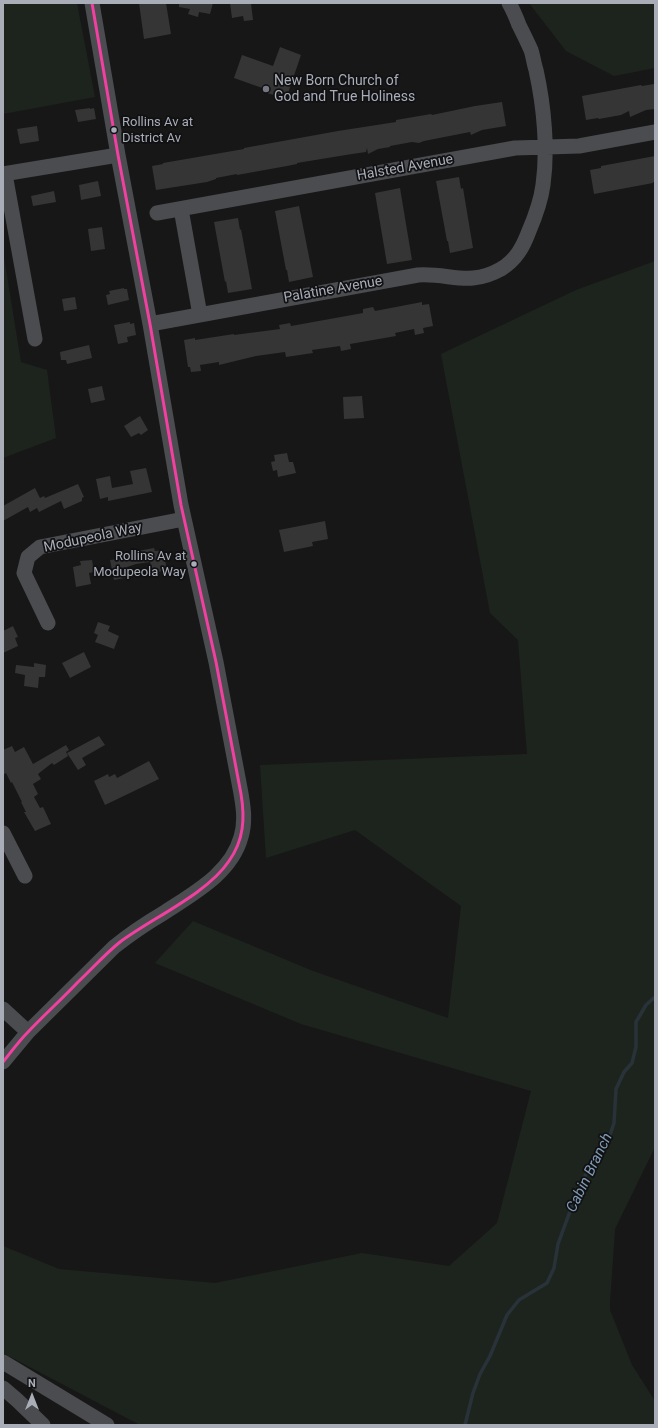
<!DOCTYPE html>
<html>
<head>
<meta charset="utf-8">
<style>
	body { margin:0 }
	#map { position:relative; width:658px; height:1428px; overflow:hidden; background:#171717; font-family:Roboto,sans-serif }
	canvas { display:block }
	.frame { position:absolute; inset:0; border:4px solid #a8adb8; pointer-events:none }
	.north { position:absolute; left:12px; top:1376px; width:40px; height:40px; -webkit-text-stroke:3px #111113; paint-order:stroke; rotate:0deg; font-size:11px; font-weight:700; line-height:16px; text-align:center; color:#a8adb8 }
	.north::after { content:''; display:block; margin:auto; width:14px; height:18px; background:#a8adb8; clip-path:polygon(50% 0,100% 100%,50% 72%,0 100%) }
</style>
</head>
<body>
<div id="map">
<canvas width="658" height="1428"></canvas>
<div class="frame"></div>
<div class="north">N</div>
</div>
<script>
const ctx = document.querySelector('canvas').getContext('2d');
ctx.lineJoin = 'round';
function paint(path, color) { ctx.fillStyle = color; ctx.fill(path, 'evenodd'); }
function strokePath(path, color, width, dash) { ctx.strokeStyle = color; ctx.lineWidth = width; ctx.lineCap = dash ? 'butt' : 'round'; ctx.setLineDash(dash || []); ctx.stroke(path); }
function label(font, color, halo, rows, align = 'center') {
  ctx.font = font + ' Roboto,sans-serif'; ctx.lineWidth = 3.5; ctx.setLineDash([]); ctx.textBaseline = 'middle'; ctx.strokeStyle = halo; ctx.fillStyle = color; for (const [text, x, y, turn = 0] of rows) {
    ctx.save(); ctx.translate(x, y); ctx.rotate((+turn || 0) * Math.PI / 180); ctx.textAlign = isNaN(turn) ? turn : align; if (halo) ctx.strokeText(text, 0, 0); ctx.fillText(text, 0, 0); ctx.restore();
  }
}
const green = new Path2D(`
	M3,3H77L95,97L3,114Z
	M529,3H655V68L614,76L566,51Z
	M3,251L21,362L47,370L56,438L3,458Z
	M655,261V1147L615,1229L610,1303V1310L632,1365L655,1401V1425H140L3,1353V1246L59,1269L215,1283L362,1253L449,1266L497,1223L531,1091L301,1024L155,963L193,921L313,971L448,1018L461,906L355,830L266,858L260,765L527,754L518,640L490,613L441,354L576,290Z`);
const stream = new Path2D(`
	M465,1425L473,1393L480,1374L490,1356L507,1315L519,1300L547,1283L554,1268L558,1244L576,1195L586,1174L597,1159L609,1138L614,1123L616,1089L624,1072L632,1063L636,1047V1022L646,1005L655,997`);
const building = new Path2D(`
	M139,3H166L171,34L144,39Z
	M179,3H213L210,14L199,12L198,17L188,14L190,9L179,7Z
	M230,3H251L253,20L244,21L243,16L232,18Z
	M280,47L301,55L286,99L264,92L265,89L234,78L242,55L273,66Z
	M654,84L655,109L646,110L630,117L629,111L621,115L599,119L598,118L586,120L582,96L641,85L642,86Z
	M502,102L506,126L482,130L471,135L470,132L424,141L419,143L412,142L390,146V147L378,149L368,154L367,148L366,152L352,154L297,163V164L287,166L237,175V174L216,178V179L207,182L156,190L152,166L163,164V163L244,149V148L338,131L396,122V120L431,114L432,115L475,106Z
	M90,108V109L94,108L96,119L78,122L75,110Z
	M37,126L39,141L20,144L17,129Z
	M655,156V182H653V183L594,194L590,170L601,168V166Z
	M459,177L461,189L463,188L473,248L450,253L448,241H447L436,181Z
	M98,181L101,196L81,200L79,185Z
	M400,188L412,260L387,264L375,193Z
	M54,191L56,202L33,206L31,196Z
	M299,206L313,277L289,282L287,270H286L275,211Z
	M238,218L240,230L241,229L252,289L228,293L226,281L225,282L214,222Z
	M102,227L105,249L91,251L88,229Z
	M124,288V289H127L129,300L108,305L106,295L110,294L109,291Z
	M75,297L77,309L64,311L62,299Z
	M422,302V305L429,304L433,326L423,328L424,333L415,335L414,329L395,333L396,336L350,344L351,349L341,351L340,346L312,350L313,353L286,357L285,352L256,356L219,365V362L200,365L201,371L191,372L190,367H188L184,340L195,338V340L234,334V335L280,329L279,325L290,323L291,326L363,313V309L373,307L375,311Z
	M130,322V324L134,323L136,335L127,337L128,342L118,344L114,325Z
	M89,345L92,358L67,364L66,360H61L60,352Z
	M102,386L105,400L91,403L88,389Z
	M362,396L364,418L344,419L343,397Z
	M140,416L148,430L141,435L139,433L131,437L124,426Z
	M287,453L289,462H293L296,473L278,477L277,470L273,471L271,462L275,461L274,455Z
	M146,468L152,492L108,501V497L100,499L96,479L110,476L112,488L133,484L130,471Z
	M78,484L84,497L82,498V501L64,509L61,501L39,512L37,508L30,512L28,507L3,521V506L35,488L40,498L44,496L45,498Z
	M325,521L328,539L312,542L313,546L284,552L279,530Z
	M154,548L155,551L163,550L167,570L153,573L150,562L136,564L127,567L129,577L114,580L110,560L118,559L117,555Z
	M92,560L94,572L89,573L91,584L76,587L73,567L81,565L80,561Z
	M98,622L110,626L108,631L119,636L114,649L95,642L98,635L94,633Z
	M13,626L18,637L15,638L18,646L3,653V631Z
	M84,652L91,667L70,678L62,663Z
	M34,663L46,665L45,677H39L38,688L24,686L25,675L15,673L16,665L34,667Z
	M99,736L105,745L82,758L86,765L78,770L67,753Z
	M66,745L69,750L66,752L68,756L54,765L52,763L38,774L41,779L33,784L38,794L34,797L40,808L43,807L51,824L35,831L24,812H26L21,802H22L12,782L11,783L6,773L3,775V750L12,746L15,752L24,747L33,764Z
	M149,761L159,779L105,805L94,781L108,774L109,777L115,774L117,778Z`);
const minor = new Path2D(`
	M3,174L118,155
	M5,174L35,339
	M181,209L200,315
	M157,213L515,148L579,146L655,132
	M150,324L418,275C451,273 469,287 501,269C516,260 523,247 529,231C535,217 541,200 543,185C548,149 544,106 536,70C534,64 533,56 531,50C527,41 523,33 519,25C516,17 513,10 509,3
	M48,623L24,573L28,557L40,547L184,519
	M3,833L25,876
	M3,1009L28,1032
	M3,1062L28,1032L114,947C129,935 145,924 162,914C192,894 231,874 241,837C246,821 243,804 240,788L216,662L181,505L150,324L118,155L92,3
	M3,1362L107,1425
	M3,1388L17,1400L43,1425`);
const bus1 = new Path2D(`
	M3,1062C11,1052 19,1041 28,1032C44,1015 62,999 78,982C92,969 105,954 120,942C152,918 207,894 229,861C244,840 245,818 241,794L216,662L181,505L150,324L118,155L92,3`);
const markers = [
	[266,89,4,"#757880"],
	[114,130,3.5,"#a8adb8"],
	[194,564,3.5,"#a8adb8"]
];
const busNames = [
	["Rollins Av at",122,123],
	["District Av",122,139],
	["Rollins Av at",186,557,"right"],
	["Modupeola Way",186,573,"right"]
];
const poiNames = [
	["New Born Church of",274,81],
	["God and True Holiness",274,97]
];
const streetNames = [
	["Halsted Avenue",405,168,-10],
	["Palatine Avenue",333,290,-10],
	["Modupeola Way",93,538,-12]
];
const waterNames = [
	["Cabin Branch",590,1173,-64]
];
paint(green, '#1d241e');
strokePath(stream, '#2a3239', 3.5);
paint(building, '#353536');
strokePath(minor, '#4b4c50', 15);
strokePath(bus1, '#f240a1', 3);
for (const [x, y, r, color] of markers) { const dot = new Path2D(); dot.arc(x, y, r, 0, 2 * Math.PI); ctx.fillStyle = color; ctx.fill(dot); strokePath(dot, '#111113', 1.5); }
label('13px', '#a8adb8', '#111113', busNames, 'left');
label('14px', '#a8adb8', '#111113', poiNames, 'left');
label('14px', '#a8adb8', '#111113', streetNames);
label('italic 15px', '#7f9bb3', '#111113', waterNames);
</script>
</body>
</html>
